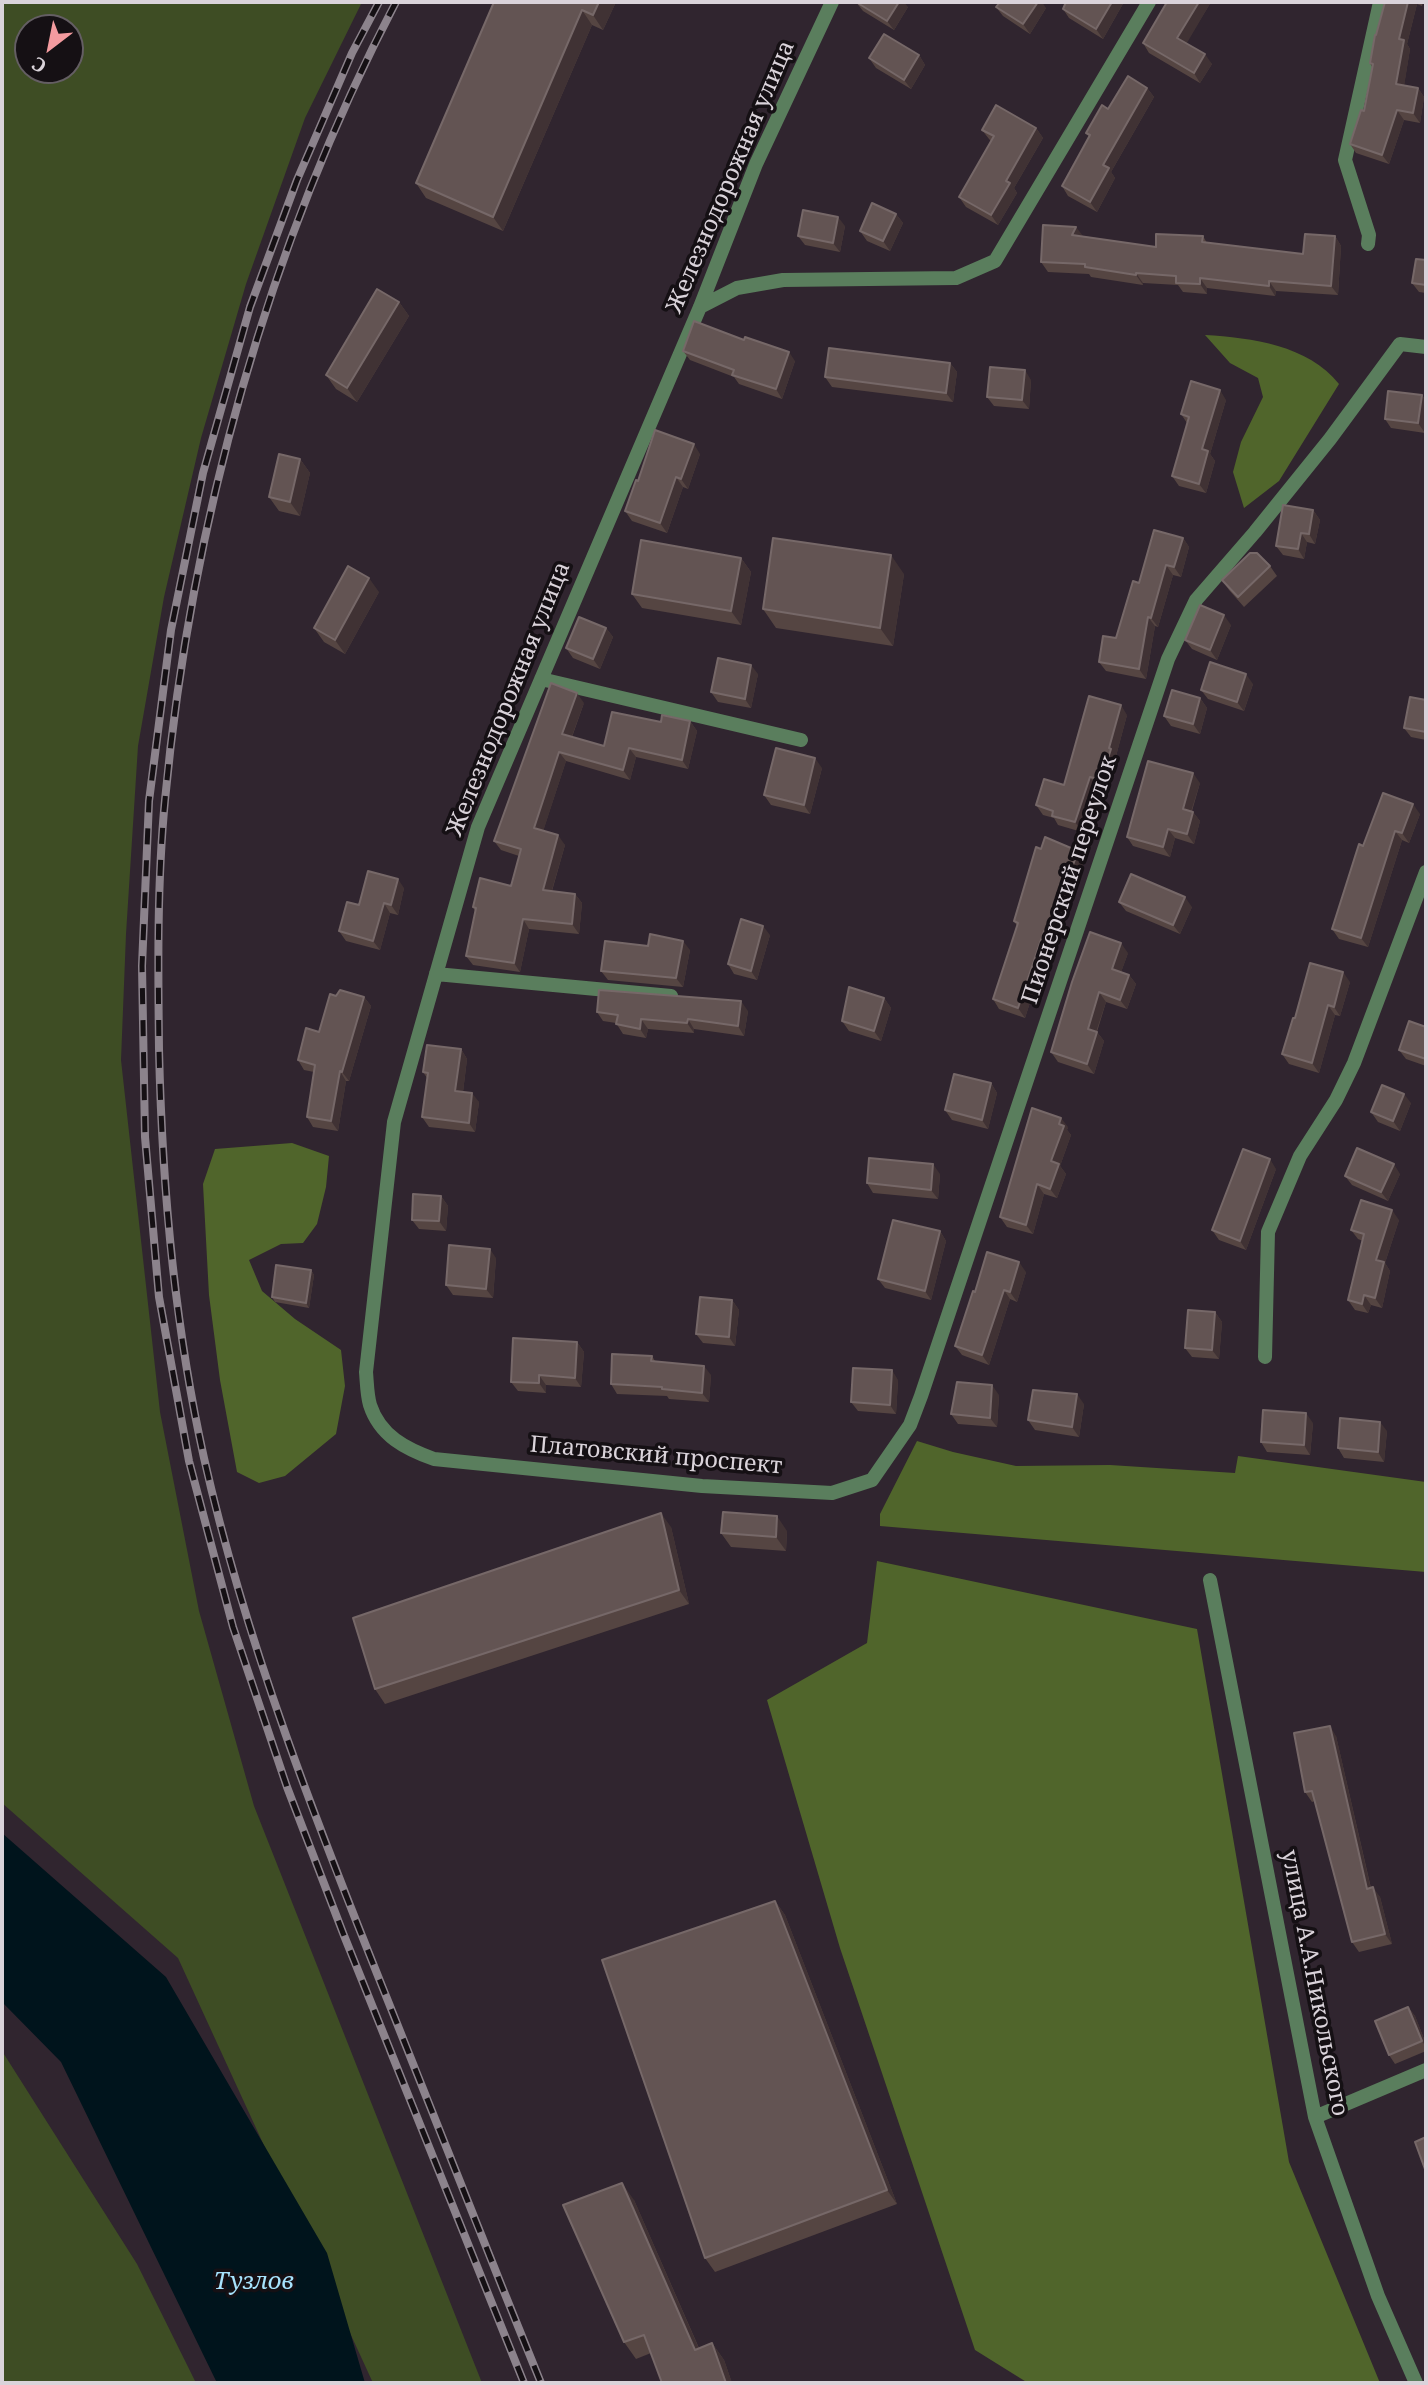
<!DOCTYPE html>
<html>
<head>
<meta charset="utf-8">
<style>
	body { margin:0 }
	#map { position:relative; width:1428px; height:2385px; overflow:hidden; background:#30252f; font-family:"Noto Serif",serif }
	canvas { display:block }
	.frame { position:absolute; inset:0; border:4px solid #dad3da; pointer-events:none }
	.north { position:absolute; left:14px; top:14px; width:70px; height:70px; box-sizing:border-box; background:#151014; border:2px solid #645e63; border-radius:50%; rotate:212deg; font-size:19px; font-weight:700; line-height:28px; text-align:center; color:#dad3da }
	.north::after { content:''; display:block; margin:auto; width:24px; height:32px; background:#f49b9f; clip-path:polygon(50% 0,100% 100%,50% 72%,0 100%) }
</style>
</head>
<body>
<div id="map">
<canvas width="1428" height="2385"></canvas>
<div class="frame"></div>
<div class="north">С</div>
</div>
<script>
const ctx = document.querySelector('canvas').getContext('2d');
ctx.lineJoin = 'round';
function paint(path, color) { ctx.fillStyle = color; ctx.fill(path, 'evenodd'); }
function strokePath(path, color, width, dash) { ctx.strokeStyle = color; ctx.lineWidth = width; ctx.lineCap = dash ? 'butt' : 'round'; ctx.setLineDash(dash || []); ctx.stroke(path); }
function label(font, color, halo, rows, align = 'center') {
  ctx.font = font + ' "Noto Serif",serif'; ctx.lineWidth = 7; ctx.setLineDash([]); ctx.textBaseline = 'middle'; ctx.strokeStyle = halo; ctx.fillStyle = color; for (const [text, x, y, turn = 0] of rows) {
    ctx.save(); ctx.translate(x, y); ctx.rotate((+turn || 0) * Math.PI / 180); ctx.textAlign = isNaN(turn) ? turn : align; if (halo) ctx.strokeText(text, 0, 0); ctx.fillText(text, 0, 0); ctx.restore();
  }
}
const green = new Path2D(`
	M2,2H362L305,118L246,284L201,438L164,597L138,746L126,934L121,1060L160,1412L199,1611L254,1806L482,2383H373L178,1958L2,1803ZM28,28H70V70H28Z
	M2,2051L137,2264L196,2383H2Z`);
const forest = new Path2D(`
	M1205,335C1252,338 1308,345 1339,384L1279,481L1244,508L1233,472L1241,442L1263,397L1258,378L1230,363Z
	M292,1143L329,1156L326,1187L317,1224L303,1243L281,1244L249,1260L262,1291L295,1319L341,1350L345,1386L336,1434L285,1476L259,1483L237,1472L220,1380L209,1295L203,1184L215,1149Z
	M917,1441L953,1452L1016,1466L1110,1465L1235,1473L1238,1456L1426,1482V1572L880,1526V1514Z
	M877,1561L1197,1629L1289,2162L1380,2383H1028L975,2350L840,1948L767,1700L867,1643Z`);
const water = new Path2D(`
	M2,1833L166,1977L327,2253L365,2383H217L61,2062L2,2002Z`);
const minor = new Path2D(`
	M832,2L756,164L700,307L478,827L394,1122L366,1372C367,1383 367,1395 370,1405C380,1436 406,1449 434,1459L702,1486L832,1493L872,1480L910,1425L921,1396L1168,659L1196,600L1255,532L1330,439L1400,344L1426,347
	M1368,244L1369,235L1345,160L1380,2
	M700,307L737,288L783,280L956,278L995,261L1149,2
	M541,679L801,740
	M436,974L671,996
	M1265,1357L1268,1232L1300,1156L1336,1100L1354,1063L1426,872
	M1210,1580L1315,2117L1378,2296L1416,2383
	M1315,2117L1426,2070`);
const rail = new Path2D(`
	M379,2L352,53L297,180L250,307L203,473L171,630L149,801L142,966L145,1137L159,1297L189,1461L233,1627L287,1787L343,1933L524,2383
	M396,2C267,248 191,523 165,800C157,882 158,967 159,1049C162,1186 174,1323 204,1458C246,1644 317,1824 388,2001C439,2128 489,2256 541,2383`);
const wall = new Path2D(`
	M494,2H616L603,30L592,25L503,231L426,198L416,183Z
	M856,2L908,7L894,30L863,11Z
	M1066,2H1124L1103,39L1069,18L1063,9Z
	M1167,2H1211L1186,43L1212,64L1200,83L1149,53L1143,43Z
	M1385,2H1423L1422,6L1417,4L1407,44L1410,49L1404,85L1418,88L1424,97L1420,123L1404,120L1389,164L1356,153L1350,144L1364,111L1372,67L1370,63Z
	M996,7L1046,8L1030,34L1003,16Z
	M919,55L925,65L911,89L876,68L869,58Z
	M1147,88L1154,97L1111,172L1115,178L1097,212L1068,196L1062,186L1089,137L1086,133L1108,109Z
	M1036,128L1043,138L1014,188L1017,193L998,225L966,207L959,197L991,141L989,139L982,130Z
	M896,214L903,223L890,251L867,241L860,231Z
	M845,226L840,252L805,245L798,236Z
	M1083,236L1156,247L1203,236L1207,243L1303,254L1335,236L1341,246L1338,295L1276,291L1275,296L1207,288V294L1183,292L1178,285L1143,283V285L1091,277L1089,274L1048,272L1041,262Z
	M1426,260V293L1419,292L1412,283Z
	M399,302L409,316L357,402L336,389L326,375Z
	M683,351L795,361L782,399L739,384L734,377L690,360Z
	M950,363L957,372L953,402L832,387L825,377Z
	M1031,380L1029,409L994,406L987,397Z
	M1422,395L1426,401L1425,433L1391,428L1385,419Z
	M1226,400L1210,454L1215,461L1206,493L1179,486L1172,476L1187,423L1181,414Z
	M700,454L688,489L683,487L667,533L632,521L625,511L638,481Z
	M300,459L310,473L300,516L279,511L269,497Z
	M1313,510L1320,520L1315,544L1307,542L1304,559L1283,555L1276,546Z
	M1183,538L1189,547L1181,577L1173,575L1158,627L1155,626L1146,679L1106,671L1099,662L1116,638L1139,583Z
	M741,558L751,572L741,625L642,608L632,594Z
	M1270,566L1277,576L1244,607L1229,590L1222,580Z
	M904,574L893,646L776,628L763,609Z
	M379,592L345,654L324,642L314,628Z
	M1231,625L1217,660L1192,649L1185,640Z
	M606,628L613,637L600,669L573,658L566,648Z
	M758,674L751,708L718,702L711,692Z
	M1253,684L1244,711L1208,699L1201,690Z
	M1200,698L1207,708L1200,734L1171,726L1164,716Z
	M1426,700V740L1411,737L1404,728Z
	M584,703L572,737L604,746L661,722L690,721L697,731L688,769L636,757L630,780L566,761L543,831L565,845L552,891L575,894L582,903L579,934L529,929L520,972L473,965L466,956L475,911L473,907L511,886L519,856L501,850L494,841Z
	M1127,715L1116,756L1118,758L1108,790L1096,786L1082,832L1058,825L1054,818L1043,815L1036,805L1064,785Z
	M822,768L810,814L771,805L764,795Z
	M1200,783L1192,811L1200,821L1194,844L1175,838L1170,857L1133,846L1127,837Z
	M1420,814L1409,843L1402,840L1368,947L1339,939L1332,929L1363,846Z
	M1041,849L1078,851L1084,861L1056,942L1050,940L1025,1018L999,1009L993,999L1017,926L1014,921Z
	M404,888L398,915L390,913L380,950L346,941L339,931L359,905Z
	M1119,902L1192,907L1180,934L1126,911Z
	M770,935L757,980L734,974L728,964Z
	M648,946L690,950L683,987L608,980L601,971Z
	M1128,953L1121,972L1129,975L1136,984L1127,1009L1106,1002L1097,1032L1104,1041L1094,1074L1058,1062L1051,1052Z
	M1350,982L1340,1016L1335,1015L1319,1073L1289,1064L1282,1054L1295,1018Z
	M336,996L364,997L371,1006L349,1081H346L338,1131L313,1127L307,1117L314,1072L304,1070L298,1060L319,1032Z
	M884,998L891,1008L881,1041L849,1031L842,1021Z
	M748,1011L744,1036L694,1029V1033L648,1029L646,1038L623,1034L616,1023L603,1021L597,1012Z
	M1426,1027V1066L1406,1059L1399,1050Z
	M461,1049L467,1059L463,1092L479,1102L475,1132L429,1127L422,1117L427,1078L423,1072Z
	M991,1083L997,1093L988,1129L952,1120L945,1110Z
	M1411,1103L1400,1131L1378,1122L1371,1112Z
	M1068,1127L1067,1130L1071,1135L1060,1166L1066,1174L1057,1198L1044,1194L1033,1234L1007,1227L1000,1217Z
	M1276,1169L1246,1250L1219,1240L1212,1230Z
	M940,1174L938,1199L873,1193L867,1183Z
	M1400,1174L1388,1201L1352,1185L1345,1176Z
	M441,1196L448,1206L446,1231L419,1229L412,1220Z
	M1399,1220L1385,1263L1390,1271L1382,1308L1371,1305L1368,1313L1355,1310L1348,1300L1363,1241L1358,1239L1351,1230Z
	M940,1231L946,1241L931,1300L885,1288L878,1279Z
	M496,1258L493,1298L453,1295L446,1285Z
	M311,1270L314,1275L309,1308L275,1302L272,1297Z
	M1026,1272L1017,1302L1010,1299L989,1365L962,1355L955,1346L975,1292Z
	M732,1300L739,1310L735,1346L703,1343L696,1334Z
	M1215,1312L1222,1322L1219,1359L1192,1357L1185,1348Z
	M577,1342L584,1352L581,1387L546,1385V1393L518,1391L511,1382Z
	M652,1356L655,1361L711,1375L709,1402L669,1399L667,1396L617,1394L611,1384Z
	M898,1380L896,1414L858,1411L851,1402Z
	M999,1395L997,1427L958,1424L951,1414Z
	M1084,1404L1079,1437L1035,1430L1028,1420Z
	M1313,1423L1310,1455L1267,1452L1261,1442Z
	M1387,1431L1384,1462L1344,1458L1338,1448Z
	M671,1527L689,1604L385,1704L375,1689Z
	M787,1531L786,1551L731,1547L721,1533Z
	M1336,1736L1371,1888L1380,1897L1392,1944L1359,1952L1352,1942L1315,1801L1312,1802L1305,1792Z
	M775,1901L785,1915L897,2204L715,2272L705,2258Z
	M1408,2007L1415,2016L1426,2044V2051L1395,2064L1389,2055Z
	M634,2200L699,2348L712,2343L724,2360L732,2383H662L651,2353L636,2359L624,2342Z`);
const shadedWall = new Path2D(`
	M599,2H616L603,30L593,15Z
	M899,2H904L908,7L894,30L887,21Z
	M1038,2H1042L1046,8L1030,34L1023,24Z
	M1112,2H1124L1103,39L1096,29Z
	M1199,2H1211L1184,48L1177,38Z
	M1408,2H1415L1417,4L1407,44L1410,49L1403,93L1396,84L1399,39Z
	M582,10L592,25L503,231L493,217Z
	M1205,54L1212,64L1200,83L1194,73Z
	M919,55L925,65L911,89L904,80Z
	M1147,88L1154,97L1111,172L1115,178L1097,212L1090,202L1103,165Z
	M1418,88L1424,97L1420,123L1413,113Z
	M1397,110L1404,120L1389,164L1382,155Z
	M1036,128L1043,138L1014,188L1017,193L998,225L991,215L1006,181Z
	M896,214L903,223L890,251L883,241Z
	M838,217L845,226L840,252L833,243Z
	M1076,227L1083,236L1072,235Z
	M1335,236L1341,246L1338,295L1331,286Z
	M1136,273L1143,283V285L1136,275Z
	M1200,278L1207,288V294L1200,284Z
	M1269,281L1276,291L1275,296L1269,286Z
	M399,302L409,316L357,402L347,388Z
	M789,352L795,361L782,399L776,389Z
	M950,363L957,372L953,402L946,393Z
	M1025,370L1031,380L1029,409L1022,400Z
	M1220,390L1226,400L1210,454L1215,461L1206,493L1199,484L1202,449Z
	M1422,395L1426,401L1425,433L1418,423Z
	M694,444L700,454L688,489L681,479Z
	M300,459L310,473L300,516L290,502Z
	M676,477L683,487L667,533L660,523Z
	M1313,510L1320,520L1315,544L1309,534Z
	M1301,533L1307,542L1304,559L1298,549Z
	M1183,538L1189,547L1181,577L1174,567Z
	M891,555L904,574L893,646L880,628Z
	M741,558L751,572L741,625L731,611Z
	M1166,565L1173,575L1158,627L1151,618Z
	M369,578L379,592L345,654L335,640Z
	M1224,615L1231,625L1217,660L1210,650Z
	M1148,617L1155,626L1146,679L1139,669Z
	M606,628L613,637L600,669L593,659Z
	M751,665L758,674L751,708L745,699Z
	M1246,674L1253,684L1244,711L1237,702Z
	M577,693L584,703L569,744L562,734Z
	M1200,698L1207,708L1200,734L1193,724Z
	M1121,705L1127,715L1116,756L1118,758L1108,790L1101,780Z
	M690,721L697,731L688,769L682,760Z
	M629,748L636,757L630,780L623,770Z
	M559,752L566,761L541,838L534,828Z
	M815,758L822,768L810,814L804,805Z
	M1193,773L1200,783L1189,818L1183,809Z
	M1090,777L1096,786L1082,832L1075,822Z
	M1413,804L1420,814L1409,843L1402,833Z
	M1193,812L1200,821L1194,844L1187,834Z
	M1168,829L1175,838L1170,857L1163,847Z
	M1395,831L1402,840L1368,947L1361,938Z
	M558,835L565,845L549,900L543,890Z
	M1078,851L1084,861L1056,942L1049,932Z
	M398,879L404,888L398,915L391,905Z
	M575,894L582,903L579,934L572,924Z
	M1185,897L1192,907L1180,934L1173,925Z
	M384,903L390,913L380,950L373,941Z
	M523,919L529,929L520,972L514,963Z
	M763,926L770,935L757,980L751,971Z
	M1044,931L1050,940L1025,1018L1018,1008Z
	M683,941L690,950L683,987L676,978Z
	M1121,943L1128,953L1119,978L1112,969Z
	M1343,972L1350,982L1340,1016L1334,1007Z
	M1129,975L1136,984L1127,1009L1120,1000Z
	M1099,992L1106,1002L1094,1038L1088,1029Z
	M364,997L371,1006L349,1081L342,1072Z
	M884,998L891,1008L881,1041L874,1031Z
	M741,1001L748,1011L744,1036L738,1026Z
	M1328,1005L1335,1015L1319,1073L1312,1063Z
	M641,1019L648,1029L646,1038L640,1029Z
	M688,1019L694,1029V1033L687,1023Z
	M1097,1032L1104,1041L1094,1074L1087,1064Z
	M461,1049L467,1059L462,1100L455,1091Z
	M340,1071L346,1081L338,1131L331,1121Z
	M991,1083L997,1093L988,1129L982,1120Z
	M472,1093L479,1102L475,1132L469,1123Z
	M1404,1094L1411,1103L1400,1131L1393,1121Z
	M1061,1118L1068,1127L1067,1130L1071,1135L1060,1166L1066,1174L1057,1198L1050,1189L1051,1161L1059,1124Z
	M1270,1159L1276,1169L1246,1250L1240,1241Z
	M933,1164L940,1174L938,1199L931,1190Z
	M1394,1164L1400,1174L1388,1201L1381,1192Z
	M1037,1184L1044,1194L1033,1234L1026,1225Z
	M441,1196L448,1206L446,1231L439,1221Z
	M1392,1210L1399,1220L1385,1263L1390,1271L1382,1308L1375,1298L1376,1260Z
	M940,1231L946,1241L931,1300L925,1291Z
	M490,1249L496,1258L493,1298L486,1289Z
	M1019,1262L1026,1272L1017,1302L1010,1292Z
	M311,1270L314,1275L309,1308L306,1303Z
	M1004,1290L1010,1299L989,1365L982,1355Z
	M1364,1295L1371,1305L1368,1313L1362,1304Z
	M732,1300L739,1310L735,1346L729,1337Z
	M1215,1312L1222,1322L1219,1359L1212,1350Z
	M577,1342L584,1352L581,1387L575,1378Z
	M704,1366L711,1375L709,1402L702,1393Z
	M892,1370L898,1380L896,1414L890,1405Z
	M539,1375L546,1385V1393L539,1383Z
	M992,1385L999,1395L997,1427L990,1418Z
	M1077,1394L1084,1404L1079,1437L1072,1427Z
	M1306,1413L1313,1423L1310,1455L1304,1445Z
	M1380,1422L1387,1431L1384,1462L1378,1452Z
	M661,1513L671,1527L689,1604L679,1590Z
	M777,1516L787,1531L786,1551L776,1537Z
	M1330,1726L1336,1736L1373,1898L1367,1889Z
	M1373,1887L1380,1897L1392,1944L1385,1934Z
	M775,1901L785,1915L897,2204L887,2190Z
	M1408,2007L1415,2016L1426,2044V2047L1422,2041Z
	M622,2183L634,2200L707,2367L695,2350Z
	M712,2343L724,2360L732,2383H726Z`);
const building = new Path2D(`
	M494,2H599L593,15L582,10L493,217L416,183Z
	M856,2H899L887,21Z
	M1000,2H1038L1023,24L996,7Z
	M1066,2H1112L1096,29L1063,9Z
	M1167,2H1199L1177,38L1205,54L1194,73L1143,43Z
	M1385,2H1408L1399,39L1404,40L1396,84L1418,88L1413,113L1397,110L1382,155L1350,144L1361,110L1364,111L1373,64L1370,63L1375,35H1376Z
	M884,34L919,55L904,80L869,58Z
	M1128,76L1147,88L1103,165L1109,168L1090,202L1062,186L1090,135L1086,133L1102,105L1108,109Z
	M996,105L1036,128L1006,181L1010,183L991,215L959,197L994,136L982,130Z
	M872,203L896,214L883,241L860,231Z
	M803,210L838,217L833,243L798,236Z
	M1043,225L1076,227L1072,235L1156,247V234L1203,236L1202,242L1303,254L1305,234L1335,236L1331,286L1269,281V286L1200,278V284L1176,283V276L1136,273V275L1085,267V264L1041,262Z
	M1416,259L1426,260V285L1412,283Z
	M377,289L399,302L347,388L326,375Z
	M694,321L744,340L745,337L789,352L776,389L732,375L734,370L683,351Z
	M829,348L950,363L946,393L825,377Z
	M990,367L1025,370L1022,400L987,397Z
	M1191,381L1220,390L1202,449L1208,451L1199,484L1172,476L1189,417L1181,414Z
	M1388,391L1422,395L1418,423L1385,419Z
	M655,430L694,444L681,479L676,477L660,523L625,511L636,480L638,481Z
	M279,454L300,459L290,502L269,497Z
	M1283,505L1313,510L1309,534L1301,533L1298,549L1276,546Z
	M1154,530L1183,538L1174,567L1166,565L1151,618L1148,617L1139,669L1099,662L1103,636L1116,638L1133,581L1139,583Z
	M773,538L891,555L880,628L763,609Z
	M641,540L741,558L731,611L632,594Z
	M1250,553H1257L1270,566L1238,597L1222,580Z
	M348,566L369,578L335,640L314,628Z
	M1200,605L1224,615L1210,650L1185,640Z
	M579,617L606,628L593,659L566,648Z
	M718,658L751,665L745,699L711,692Z
	M1210,662L1246,674L1237,702L1201,690Z
	M551,683L577,693L562,734L604,746L612,712L661,722L662,715L690,721L682,760L629,748L623,770L559,752L534,828L558,835L543,890L575,894L572,924L523,919L514,963L466,956L476,908L473,907L480,878L511,886L521,849L494,841Z
	M1172,690L1200,698L1193,724L1164,716Z
	M1089,696L1121,705L1109,748L1111,749L1101,780L1090,777L1075,822L1052,816L1053,811L1036,805L1044,779L1064,785Z
	M1410,697L1426,700V732L1404,728Z
	M776,748L815,758L804,805L764,795Z
	M1148,761L1193,773L1183,809L1193,812L1187,834L1168,829L1163,847L1127,837Z
	M1383,793L1413,804L1402,833L1395,831L1361,938L1332,929L1359,844L1363,846Z
	M1045,837L1078,851L1049,932L1044,931L1018,1008L993,999L1018,923L1014,921L1036,847L1041,849Z
	M368,871L398,879L391,905L384,903L373,941L339,931L347,902L359,905Z
	M1131,874L1185,897L1173,925L1119,902Z
	M741,919L763,926L751,971L728,964Z
	M1090,932L1121,943L1112,969L1129,975L1120,1000L1099,992L1088,1029L1097,1032L1087,1064L1051,1052L1072,982Z
	M650,934L683,941L676,978L601,971L605,941L648,946Z
	M1310,963L1343,972L1334,1007L1328,1005L1312,1063L1282,1054L1293,1018H1295Z
	M849,987L884,998L874,1031L842,1021Z
	M340,990L364,997L342,1072L340,1071L331,1121L307,1117L315,1065L298,1060L306,1028L319,1032L330,994L336,996Z
	M599,990L741,1001L738,1026L688,1019L687,1023L641,1019L640,1029L616,1024L618,1015L597,1012Z
	M1409,1021L1426,1027V1059L1399,1050Z
	M427,1045L461,1049L455,1091L472,1093L469,1123L422,1117L428,1073L423,1072Z
	M954,1074L991,1083L982,1120L945,1110Z
	M1382,1085L1404,1094L1393,1121L1371,1112Z
	M1032,1108L1061,1118L1059,1124L1064,1126L1051,1161L1059,1164L1050,1189L1037,1184L1026,1225L1000,1217Z
	M1357,1148L1394,1164L1381,1192L1345,1176Z
	M1243,1149L1270,1159L1240,1241L1212,1230Z
	M869,1158L933,1164L931,1190L867,1183Z
	M413,1194L441,1196L439,1221L412,1220Z
	M1361,1200L1392,1210L1376,1260L1384,1262L1375,1298L1364,1295L1362,1304L1348,1300L1364,1234L1351,1230Z
	M893,1220L940,1231L925,1291L878,1279Z
	M449,1245L490,1249L486,1289L446,1285Z
	M987,1252L1019,1262L1010,1292L1004,1290L982,1355L955,1346L973,1291L975,1292Z
	M276,1265L311,1270L306,1303L272,1297Z
	M700,1297L732,1300L729,1337L696,1334Z
	M1188,1310L1215,1312L1212,1350L1185,1348Z
	M513,1338L577,1342L575,1378L539,1375V1383L511,1382Z
	M612,1354L652,1356L651,1361L704,1366L702,1393L662,1389V1387L611,1384Z
	M853,1368L892,1370L890,1405L851,1402Z
	M957,1382L992,1385L990,1418L951,1414Z
	M1033,1390L1077,1394L1072,1427L1028,1420Z
	M1263,1410L1306,1413L1304,1445L1261,1442Z
	M1340,1418L1380,1422L1378,1452L1338,1448Z
	M723,1512L777,1516L776,1537L721,1533Z
	M661,1513L679,1590L375,1689L353,1618Z
	M1330,1726L1367,1889L1373,1887L1385,1934L1352,1942L1312,1791L1305,1792L1294,1733Z
	M775,1901L887,2190L705,2258L602,1960Z
	M1408,2007L1422,2041L1389,2055L1375,2021Z
	M1426,2137V2172L1415,2142Z
	M622,2183L695,2350L712,2343L726,2383H662L644,2335L624,2342L563,2205Z`);
const streetNames = [
	["Железнодорожная улица",731,177,-67],
	["Железнодорожная улица",509,699,-68],
	["Пионерский переулок",1070,880,-72],
	["Платовский проспект",656,1456,5],
	["улица А.А.Никольского",1314,1983,79]
];
const waterNames = [
	["Тузлов",254,2282]
];
paint(green, '#3e4d24');
paint(forest, '#50652b');
paint(water, '#00141c');
strokePath(minor, '#5a7e5d', 14);
strokePath(rail, '#8c838c', 8);
strokePath(rail, '#151014', 5, [16]);
paint(wall, '#554542');
paint(shadedWall, '#403234');
paint(building, '#635453');
strokePath(building, '#766868', 2);
label('23px', '#dad3da', '#151014', streetNames);
label('italic 24px', '#a7e3fd', '#151014', waterNames);
</script>
</body>
</html>
